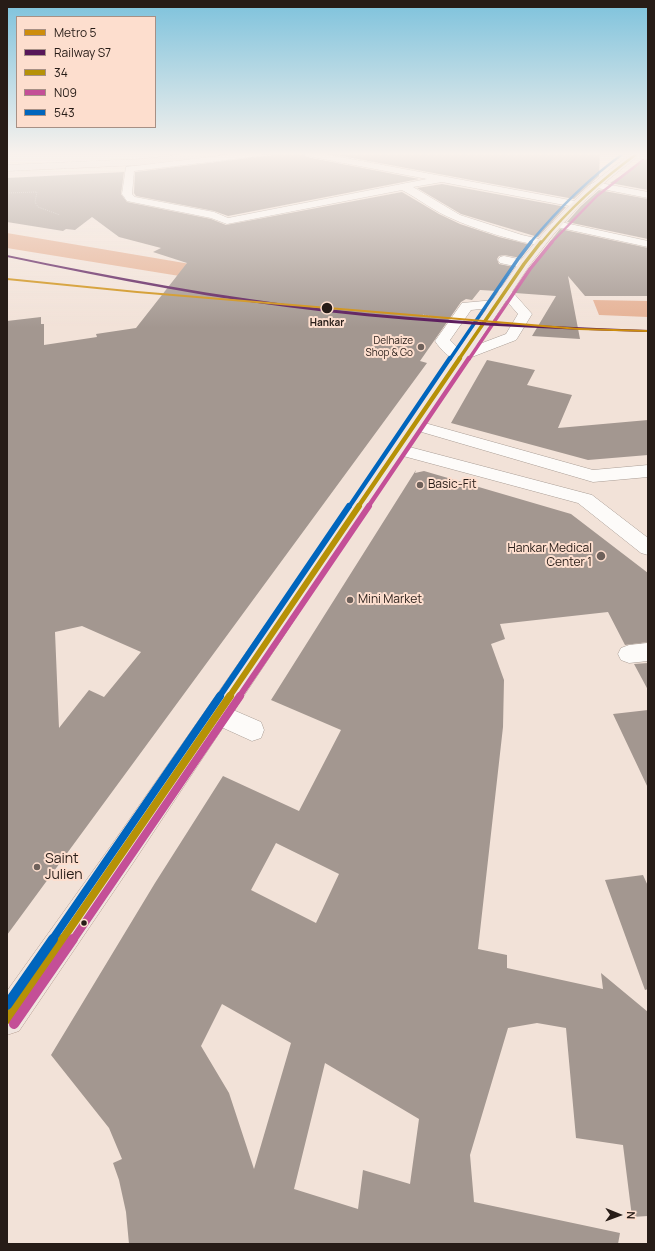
<!DOCTYPE html>
<html>
<head>
<meta charset="utf-8">
<style>
	body { margin:0 }
	#map { position:relative; width:655px; height:1251px; overflow:hidden; background:#f2e2d8; font-family:Manrope,sans-serif }
	canvas { display:block }
	.frame { position:absolute; inset:0; border:8px solid #271c17; pointer-events:none }
	.legend { position:absolute; left:16px; top:16px; width:140px; height:112px; box-sizing:border-box; background:#fddece; border:1px solid #a79085; margin:0; padding:5px 7px; list-style:none; font-size:12px; color:#271c17 }
	.legend li { display:flex; align-items:center; gap:8px; height:20px }
	.legend b { width:20px; border:1px solid #a79085 }
	.north { position:absolute; left:599px; top:1195px; width:40px; height:40px; -webkit-text-stroke:3px #fddece; paint-order:stroke; rotate:91deg; font-size:11px; font-weight:700; line-height:16px; text-align:center; color:#271c17 }
	.north::after { content:''; display:block; margin:auto; width:14px; height:18px; background:#271c17; clip-path:polygon(50% 0,100% 100%,50% 72%,0 100%) }
</style>
</head>
<body>
<div id="map">
<canvas width="655" height="1251"></canvas>
<div class="frame"></div>
<ul class="legend">
<li><b style="height:5px;background:#cd8d0d"></b>Metro 5</li>
<li><b style="height:5px;background:#571759"></b>Railway S7</li>
<li><b style="height:5px;background:#b69107"></b>34</li>
<li><b style="height:5px;background:#c44f97"></b>N09</li>
<li><b style="height:5px;background:#0065bd"></b>543</li>
</ul>
<div class="north">N</div>
</div>
<script>
const ctx = document.querySelector('canvas').getContext('2d');
ctx.lineJoin = 'round';
function paint(path, color) { ctx.fillStyle = color; ctx.fill(path, 'evenodd'); }
function strokePath(path, color, width, dash) { ctx.strokeStyle = color; ctx.lineWidth = width; ctx.lineCap = dash ? 'butt' : 'round'; ctx.setLineDash(dash || []); ctx.stroke(path); }
function label(font, color, halo, rows, align = 'center') {
  ctx.font = font + ' Manrope,sans-serif'; ctx.lineWidth = 4; ctx.setLineDash([]); ctx.textBaseline = 'middle'; ctx.strokeStyle = halo; ctx.fillStyle = color; for (const [text, x, y, turn = 0] of rows) {
    ctx.save(); ctx.translate(x, y); ctx.rotate((+turn || 0) * Math.PI / 180); ctx.textAlign = isNaN(turn) ? turn : align; if (halo) ctx.strokeText(text, 0, 0); ctx.fillText(text, 0, 0); ctx.restore();
  }
}
const forest = new Path2D(`
	M7,233L208,267L198,279L13,249L7,248Z
	M593,300L648,301V317L599,315Z`);
const building = new Path2D(`
	M289,153H302L307,157L419,179L228,216L214,211L136,196L134,193L135,172Z
	M325,153H600L599,176L574,199Z
	M648,158V190L610,183Z
	M124,172L121,194L127,202L211,219L226,225L402,192L439,214L460,224L499,237L531,245L521,258L504,255L499,256L497,259L499,264L514,267L501,286L498,288L497,291L480,290L472,300L466,299L461,302L420,361L427,363L7,935V321L41,317V324H44V345L97,337L96,334L136,328L187,263L153,252L161,248L119,237L92,217L75,230L66,229L63,231L7,222V178ZM82,626L141,652L104,697L89,690L59,728L55,632Z
	M442,184L566,207L538,237L461,214L417,188Z
	M599,190L648,199V239L567,222L581,206Z
	M560,229L648,248V296H585L568,276L580,339L532,336L556,296L515,293L514,291L530,267Z
	M487,360L535,370L527,385L572,395L558,428L648,420V455L588,460L451,423Z
	M416,470L415,473L424,471L571,514L648,573V642L625,645L608,612L500,624L505,639L491,644L504,680L503,727L478,949L507,955V968L603,989L601,973L648,1012V1216L632,1217L623,1145L576,1138L566,1028L537,1023L508,1028L470,1155L474,1202L620,1233L618,1244H129L126,1212L119,1180L113,1163L122,1159L109,1128L51,1055L155,883L223,776L299,811L341,730L271,700ZM276,843L339,874L316,923L251,890ZM222,1004L291,1043L254,1169L229,1093L201,1046ZM325,1063L419,1119L410,1184L363,1170L358,1209L294,1189Z
	M648,663V690L634,664Z
	M648,710V788L613,714Z
	M643,875L648,886V989L645,990L605,880Z`);
const pathFar1 = new Path2D(`
	M7,193L37,192L35,202L38,207L60,215`);
const path = new Path2D(`
	M423,315L432,317`);
const minor = new Path2D(`
	M242,153H264L260,156L134,171L132,194L135,197L214,212L228,218L427,179L307,156L303,153H319L575,201L580,204L575,207L442,182L413,187L460,215L522,235L544,240L546,242L544,244C532,248 467,226 453,219C435,212 419,199 402,190L227,224L211,218L127,201L122,194L126,167Z
	M595,182L648,192V198L592,187L590,185Z
	M556,221L648,241V247L552,226L551,224Z
	M504,256L528,261L530,264L528,267L524,268L500,263L498,260L500,257Z
	M504,287L509,288L532,314L518,337L516,340L464,360C453,363 441,350 435,341L462,303L495,300L500,301L502,304L500,307L471,310L450,340L461,351L506,334L518,314L498,291L499,288Z
	M414,420L593,470L648,465V477L593,482L408,428L406,425L408,422Z
	M398,444L592,495L648,538V555L641,553L578,503L392,453L389,449L392,445Z
	M648,643V661L629,663L621,660L618,654L621,648L629,645Z
	M217,703L261,722L264,730L261,738L252,741L208,721L205,714L208,707Z`);
const major = new Path2D(`
	M197,153H221L217,156L140,165L7,171V165L140,159Z
	M633,153H642L609,179L580,205L553,235L529,266L133,863L19,1031L7,1035V991L113,843L520,261C553,220 588,183 633,153Z`);
const bus1Far5 = new Path2D(`
	M541,243C569,209 602,179 638,153`);
const bus1Far4 = new Path2D(`
	M459,359L524,264L541,242`);
const bus1Far3 = new Path2D(`
	M358,507L460,358`);
const bus1Far2 = new Path2D(`
	M229,697L359,506`);
const bus1Far1 = new Path2D(`
	M62,940L230,696`);
const bus1 = new Path2D(`
	M7,1019L63,939`);
const bus2Far5 = new Path2D(`
	M551,243L597,196L643,160`);
const bus2Far4 = new Path2D(`
	M469,359L530,269L552,242`);
const bus2Far3 = new Path2D(`
	M368,507L469,358`);
const bus2Far2 = new Path2D(`
	M239,697L369,506`);
const bus2Far1 = new Path2D(`
	M73,940L240,696`);
const bus2 = new Path2D(`
	M14,1024L73,939`);
const bus3Far5 = new Path2D(`
	M530,243C558,209 588,179 624,153`);
const bus3Far4 = new Path2D(`
	M450,359L518,259L531,242`);
const bus3Far3 = new Path2D(`
	M349,507L450,358`);
const bus3Far2 = new Path2D(`
	M219,697L349,506`);
const bus3Far1 = new Path2D(`
	M52,940L220,696`);
const bus3 = new Path2D(`
	M7,1005L53,939`);
const rail1 = new Path2D(`
	M7,255C113,277 219,297 327,309C434,321 541,326 648,330V332C541,329 434,324 327,312C219,300 113,279 7,257Z`);
const metro1 = new Path2D(`
	M7,278L137,291L579,328L648,330V332L579,330L137,293L7,280Z`);
const markers = [
	[327,308,6,"#271c17"],
	[421,347,4,"#6e615b"],
	[420,485,4,"#6e615b"],
	[601,556,5,"#6e615b"],
	[350,600,4,"#6e615b"],
	[37,867,4,"#6e615b"],
	[84,923,3.5,"#271c17"]
];
const farStopnames = [
	["Hankar",327,323]
];
const farPoinames = [
	["Delhaize",413,341],
	["Shop & Go",413,353]
];
const poiNames = [
	["Basic-Fit",428,485],
	["Hankar Medical",592,549,"right"],
	["Center 1",592,563,"right"],
	["Mini Market",358,600]
];
const nearPoinames = [
	["Saint",45,859],
	["Julien",45,875]
];
paint(forest, '#e5b093');
paint(building, '#a39790');
strokePath(minor, '#a99d95', 1);
strokePath(major, '#b8a194', 1);
strokePath(pathFar1, '#dad5d3', 1, [0.5, 1.5]);
strokePath(path, '#dad5d3', 1.5, [0.5, 2]);
paint(minor, '#fdfbf9');
paint(major, '#f0e5df');
strokePath(bus1Far5, '#b69107', 2.5);
strokePath(bus1Far4, '#b69107', 3.5);
strokePath(bus1Far3, '#b69107', 4.5);
strokePath(bus1Far2, '#b69107', 6);
strokePath(bus1Far1, '#b69107', 8);
strokePath(bus1, '#b69107', 10);
strokePath(bus2Far5, '#c44f97', 2.5);
strokePath(bus2Far4, '#c44f97', 3.5);
strokePath(bus2Far3, '#c44f97', 4.5);
strokePath(bus2Far2, '#c44f97', 6);
strokePath(bus2Far1, '#c44f97', 8);
strokePath(bus2, '#c44f97', 10);
strokePath(bus3Far5, '#0065bd', 2.5);
strokePath(bus3Far4, '#0065bd', 3.5);
strokePath(bus3Far3, '#0065bd', 4.5);
strokePath(bus3Far2, '#0065bd', 6);
strokePath(bus3Far1, '#0065bd', 8);
strokePath(bus3, '#0065bd', 10);
paint(rail1, '#571759');
paint(metro1, '#cd8d0d');
const sky = ctx.createLinearGradient(0, 0, 0, 328);
sky.addColorStop(0, '#7dc2dc');
sky.addColorStop(0.47, '#f9f2ed');
sky.addColorStop(1, '#f9f2ed00');
ctx.fillStyle = sky;
ctx.fillRect(0, 0, 655, 328);
for (const [x, y, r, color] of markers) { const dot = new Path2D(); dot.arc(x, y, r, 0, 2 * Math.PI); ctx.fillStyle = color; ctx.fill(dot); strokePath(dot, '#fddece', 1.5); }
label('bold 10px', '#271c17', '#fddece', farStopnames);
label('10px', '#271c17', '#fddece', farPoinames, 'right');
label('12px', '#271c17', '#fddece', poiNames, 'left');
label('14px', '#271c17', '#fddece', nearPoinames, 'left');
</script>
</body>
</html>
